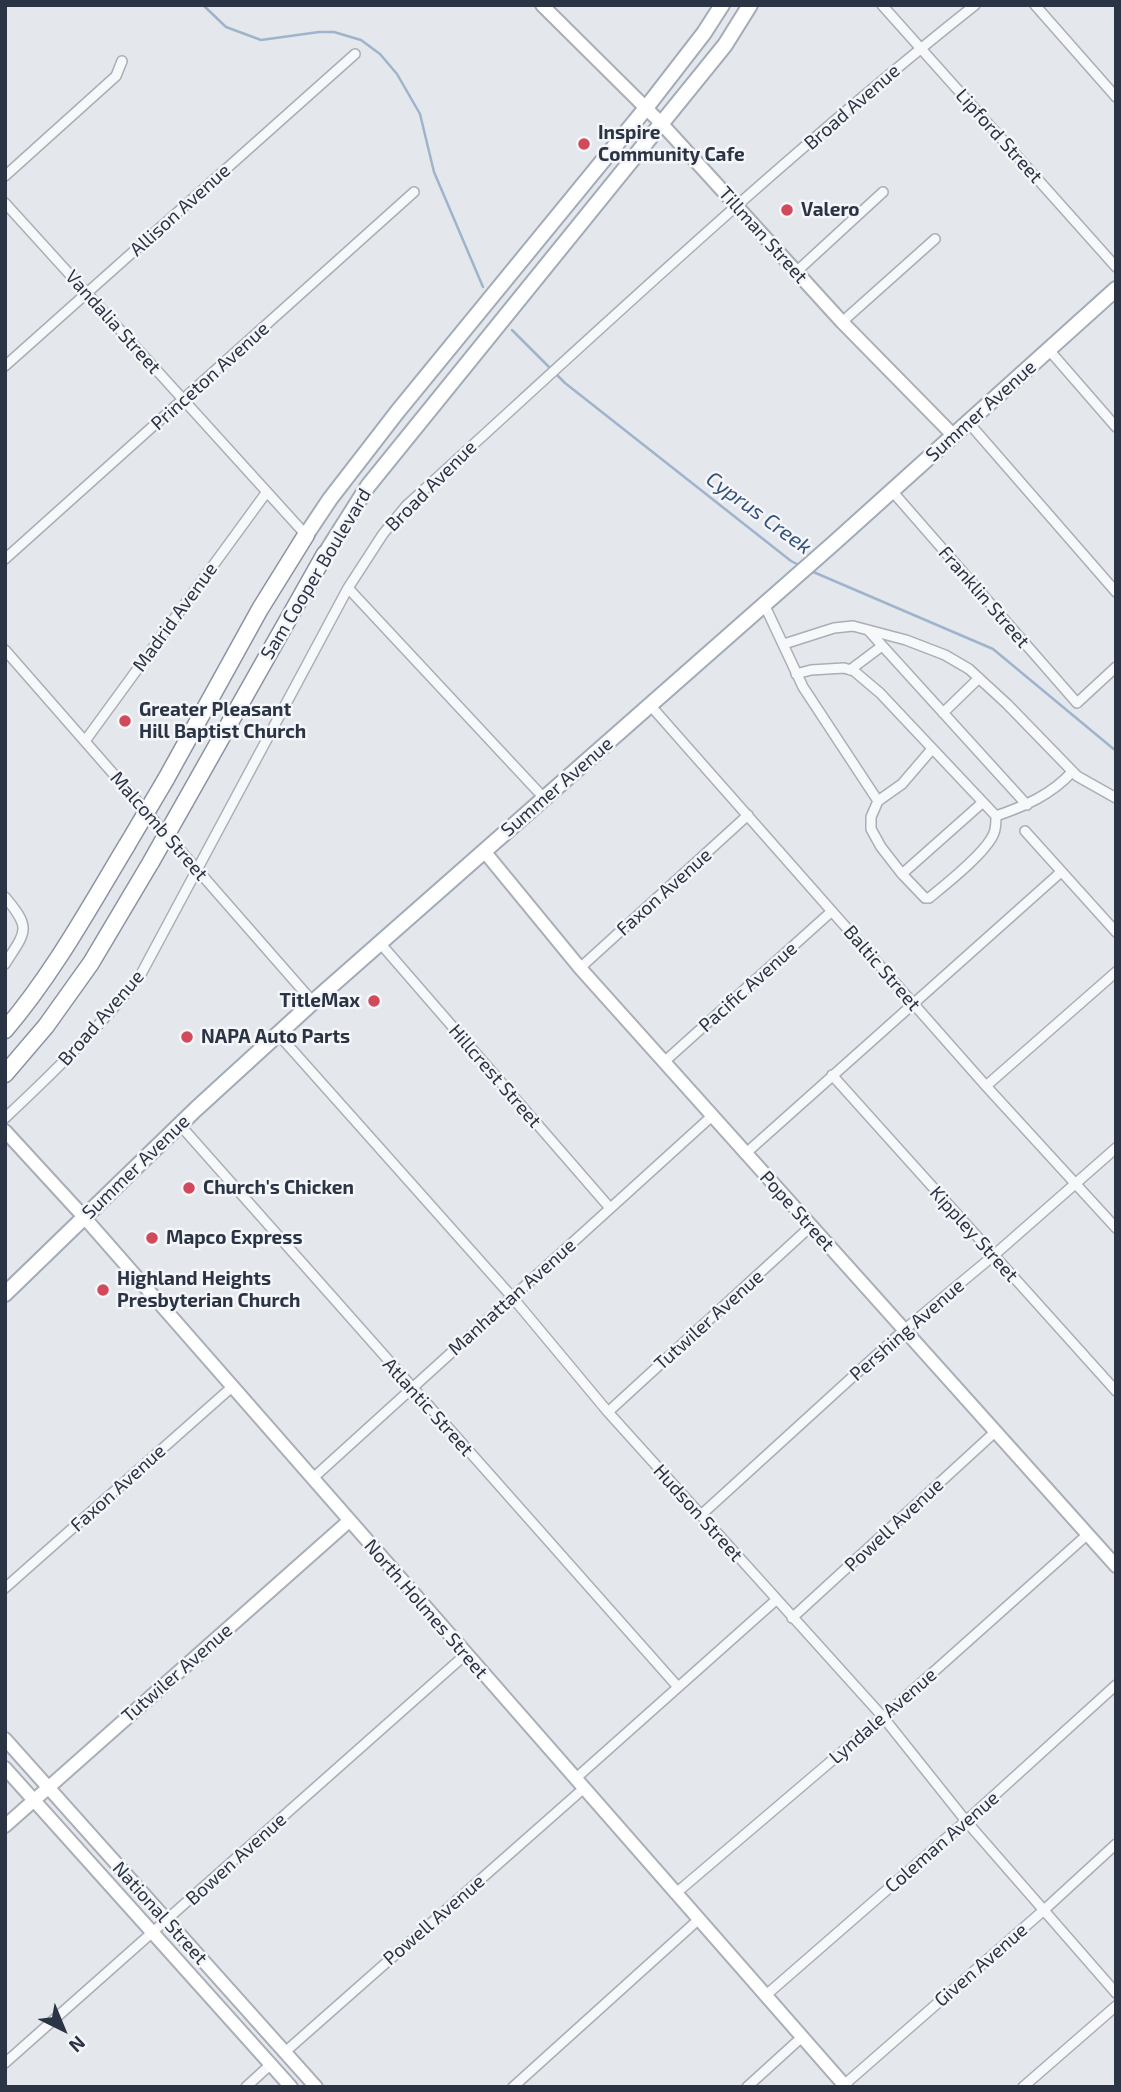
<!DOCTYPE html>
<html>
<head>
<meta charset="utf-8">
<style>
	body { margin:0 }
	#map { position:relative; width:1121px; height:2092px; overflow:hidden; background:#e4e7ec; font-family:"Exo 2",sans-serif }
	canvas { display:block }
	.frame { position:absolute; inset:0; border:7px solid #2b3445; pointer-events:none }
	.north { position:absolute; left:28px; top:1994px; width:70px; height:70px; -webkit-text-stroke:5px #f4f6f9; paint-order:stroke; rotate:137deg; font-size:19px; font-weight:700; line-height:28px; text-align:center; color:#2b3445 }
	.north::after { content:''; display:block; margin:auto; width:24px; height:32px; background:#2b3445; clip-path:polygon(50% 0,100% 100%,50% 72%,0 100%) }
</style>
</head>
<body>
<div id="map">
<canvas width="1121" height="2092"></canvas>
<div class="frame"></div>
<div class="north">N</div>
</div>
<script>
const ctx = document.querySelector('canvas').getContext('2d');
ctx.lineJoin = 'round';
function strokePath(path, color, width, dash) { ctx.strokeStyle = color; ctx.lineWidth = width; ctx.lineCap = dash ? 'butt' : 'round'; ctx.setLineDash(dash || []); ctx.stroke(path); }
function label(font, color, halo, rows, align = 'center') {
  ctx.font = font + ' "Exo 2",sans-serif'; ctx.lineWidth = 5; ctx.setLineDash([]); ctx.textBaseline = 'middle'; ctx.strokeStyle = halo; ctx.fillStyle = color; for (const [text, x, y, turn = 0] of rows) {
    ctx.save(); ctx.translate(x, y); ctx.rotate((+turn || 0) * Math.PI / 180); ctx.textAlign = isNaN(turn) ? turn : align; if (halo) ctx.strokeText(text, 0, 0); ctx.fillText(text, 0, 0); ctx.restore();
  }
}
const stream = new Path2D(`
	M203,5L226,27L261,40L319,32H334L361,40L380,54L397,74L420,114L434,172L483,287
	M512,330L565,383L791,561L799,565
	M811,571L993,649L1116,751`);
const street = new Path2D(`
	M882,5L1116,267
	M1035,5L1116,97
	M5,176L116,76L122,61
	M5,203L306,535
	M796,272L883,192
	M842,322L935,239
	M1049,350L1116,427
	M5,366L355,54
	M968,422L1116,592
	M892,491L1077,703L1116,667
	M5,559L414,192
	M348,588L544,798
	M764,604L803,687L878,801
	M868,630L1027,805
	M784,644L834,628L853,626L906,640L945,655L969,669L1007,704L1077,776L1116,798
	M5,650L313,1002
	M850,670L882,646
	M796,674L811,670L844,668L854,671L880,693L996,816
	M650,705L986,1086L1116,1228
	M943,713L979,678
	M85,741L266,493
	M932,749L902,784L878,801L871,817V829L881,847L902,874L982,803
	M996,816C1025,806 1051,795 1072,772
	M1025,831L1116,932
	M902,874L925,898H929C945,885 987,852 994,833C996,828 996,822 996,816
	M5,897C32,929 26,931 5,964
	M380,943L610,1208
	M580,968L748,815
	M278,1034L513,1298L608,1412L883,1717L966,1821L1116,1993
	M664,1062L832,911
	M832,1075L1116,1391
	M986,1086L1116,972
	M5,1118C53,1073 99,1028 140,976L348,588L383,534L406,506C593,336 777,162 975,5
	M180,1125L678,1687
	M745,1154L1061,872
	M608,1412L810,1227
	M312,1479L712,1116
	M701,1515L904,1330L993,1256L1116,1148
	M5,1588L232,1387
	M792,1618L995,1432
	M575,1779L776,1600
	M675,1894L883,1717L1088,1534
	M765,1996L966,1821L1116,1685
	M285,2052L583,1789
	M5,2063L465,1655
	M844,2085L1044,1910L1116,1844
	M246,2087L271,2064
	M513,2087L698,1920
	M747,2087L802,2037
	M1023,2087L1116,2006`);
const secondary = new Path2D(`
	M542,5L661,123L842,322L953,435
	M484,851L580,968L1116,1566
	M5,1131L84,1217L846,2087
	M5,1739L316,2087
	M5,1768L291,2087
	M5,1826L349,1521`);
const primary = new Path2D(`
	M306,535L330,499L398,411L646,108L704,33L722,5
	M325,554L368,486L725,45L750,5
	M5,1294L196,1109L313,1002L834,543L1116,289`);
const highway = new Path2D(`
	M166,779L260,609L306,535
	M185,802L325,554
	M5,1030C53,974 89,908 127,845
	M5,1074L46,1026L91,963L151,862`);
const highwayBridge = new Path2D(`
	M127,845L166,779
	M151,862L185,802`);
const markers = [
	[584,144,7,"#d1495b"],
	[787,210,7,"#d1495b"],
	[125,721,7,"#d1495b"],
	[374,1001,7,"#d1495b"],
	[187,1037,7,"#d1495b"],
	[189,1188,7,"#d1495b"],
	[152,1238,7,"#d1495b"],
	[103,1290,7,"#d1495b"]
];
const streetNames = [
	["Broad Avenue",852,107,-41],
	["Lipford Street",999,136,48],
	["Allison Avenue",180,210,-42],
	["Tillman Street",763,235,48],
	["Vandalia Street",113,322,48],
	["Princeton Avenue",210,376,-42],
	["Summer Avenue",981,411,-42],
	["Broad Avenue",431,486,-45],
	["Sam Cooper Boulevard",316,574,-59],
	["Franklin Street",984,597,49],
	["Madrid Avenue",175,617,-54],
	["Summer Avenue",557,787,-41],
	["Malcomb Street",159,826,49],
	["Faxon Avenue",664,892,-42],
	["Baltic Street",882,968,49],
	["Pacific Avenue",748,987,-42],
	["Broad Avenue",101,1018,-49],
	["Hillcrest Street",495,1076,49],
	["Summer Avenue",136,1167,-44],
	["Pope Street",797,1211,48],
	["Kippley Street",974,1234,48],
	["Manhattan Avenue",512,1297,-42],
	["Tutwiler Avenue",709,1320,-42],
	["Pershing Avenue",907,1330,-41],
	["Atlantic Street",428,1407,48],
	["Faxon Avenue",118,1488,-42],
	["Hudson Street",698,1513,48],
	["Powell Avenue",894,1525,-43],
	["North Holmes Street",426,1609,49],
	["Tutwiler Avenue",177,1673,-41],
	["Lyndale Avenue",883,1716,-41],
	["Coleman Avenue",942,1842,-41],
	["Bowen Avenue",236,1859,-42],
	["National Street",160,1913,48],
	["Powell Avenue",434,1920,-41],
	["Given Avenue",981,1965,-41]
];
const poiNames = [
	["Inspire",598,133],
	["Community Cafe",598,155],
	["Valero",801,210],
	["Greater Pleasant",139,710],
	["Hill Baptist Church",139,732],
	["TitleMax",360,1001,"right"],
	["NAPA Auto Parts",201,1037],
	["Church's Chicken",203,1188],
	["Mapco Express",166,1238],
	["Highland Heights",117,1279],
	["Presbyterian Church",117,1301]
];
const waterNames = [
	["Cyprus Creek",759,513,36]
];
strokePath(stream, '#9fb4cc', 2.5);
strokePath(street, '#a9aeb7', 12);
strokePath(secondary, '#a9aeb7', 16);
strokePath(primary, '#a3abb8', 18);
strokePath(highway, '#8b94a3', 19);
strokePath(street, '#f7f8fa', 9);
strokePath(secondary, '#fff', 12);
strokePath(primary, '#fff', 14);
strokePath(highway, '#fff', 16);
strokePath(highwayBridge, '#8b94a3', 19, []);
strokePath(highwayBridge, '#fff', 16);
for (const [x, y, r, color] of markers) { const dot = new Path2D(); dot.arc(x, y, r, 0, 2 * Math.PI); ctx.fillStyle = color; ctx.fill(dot); strokePath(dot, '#f4f6f9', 2.5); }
label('19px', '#2b3445', '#f4f6f9', streetNames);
label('bold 19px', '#2b3445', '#f4f6f9', poiNames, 'left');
label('italic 21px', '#34527a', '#f4f6f9', waterNames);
</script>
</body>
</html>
